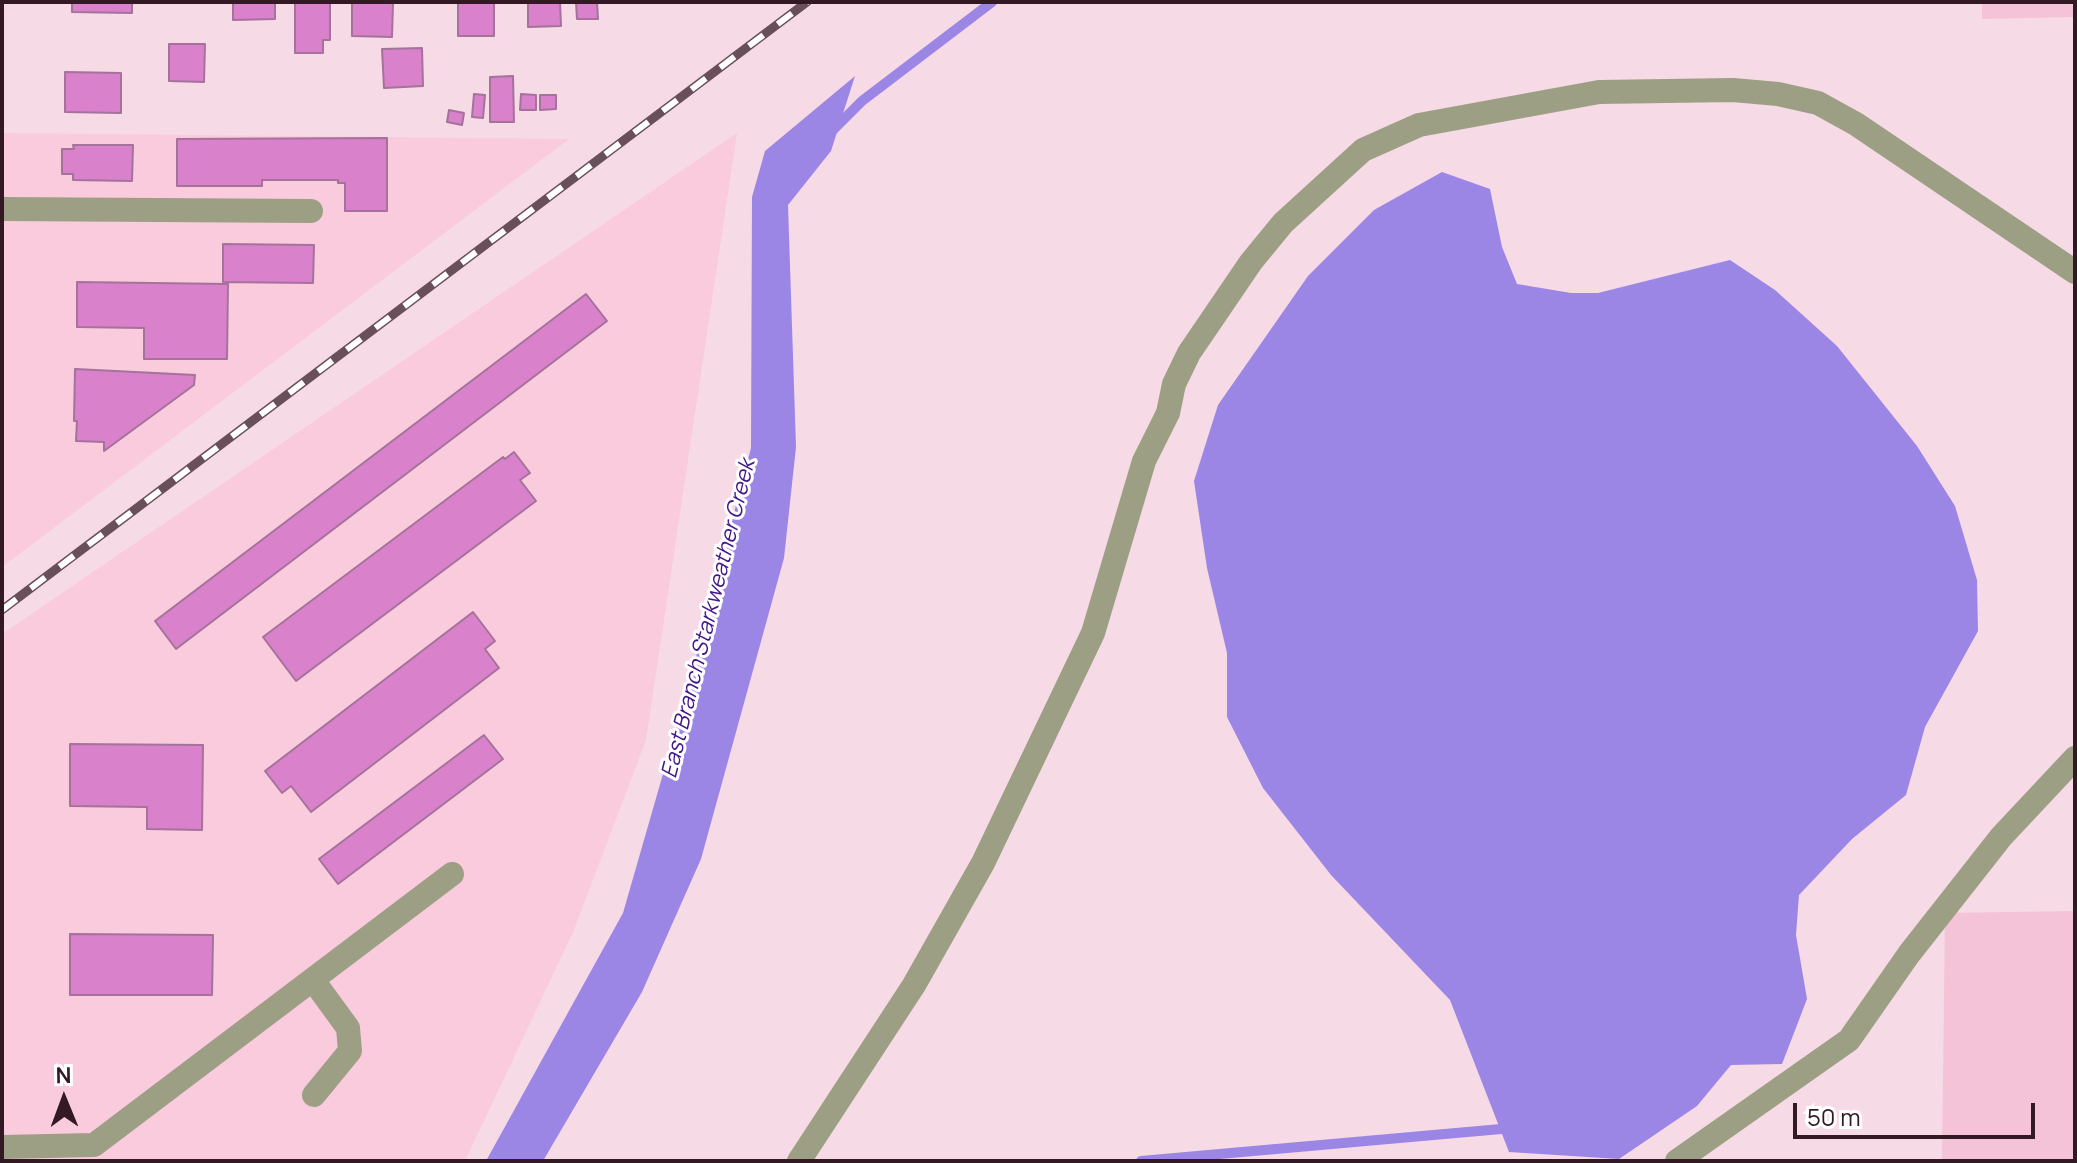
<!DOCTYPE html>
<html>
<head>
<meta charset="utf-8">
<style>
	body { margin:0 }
	#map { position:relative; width:2077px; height:1163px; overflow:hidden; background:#f6dae5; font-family:Manrope,sans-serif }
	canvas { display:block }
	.frame { position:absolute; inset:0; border:4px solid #321924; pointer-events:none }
	.north { position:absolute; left:24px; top:1059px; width:80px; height:80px; -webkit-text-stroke:6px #fff; paint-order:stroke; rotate:359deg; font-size:22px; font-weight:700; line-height:32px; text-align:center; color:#321924 }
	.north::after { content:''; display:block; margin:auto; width:28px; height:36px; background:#321924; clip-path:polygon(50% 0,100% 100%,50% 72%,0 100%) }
	.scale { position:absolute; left:1793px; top:1103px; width:242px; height:36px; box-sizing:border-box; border:4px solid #321924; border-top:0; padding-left:10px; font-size:24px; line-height:28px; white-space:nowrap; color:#321924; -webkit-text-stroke:6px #fff; paint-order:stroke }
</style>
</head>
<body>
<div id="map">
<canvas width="2077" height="1163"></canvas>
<div class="frame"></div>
<div class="north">N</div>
<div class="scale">50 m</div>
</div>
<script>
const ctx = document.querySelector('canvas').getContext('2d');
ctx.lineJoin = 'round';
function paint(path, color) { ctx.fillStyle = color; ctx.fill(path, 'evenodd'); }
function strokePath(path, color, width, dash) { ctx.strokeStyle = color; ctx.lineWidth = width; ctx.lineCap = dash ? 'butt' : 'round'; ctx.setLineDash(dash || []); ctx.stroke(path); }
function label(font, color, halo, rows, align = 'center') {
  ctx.font = font + ' Manrope,sans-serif'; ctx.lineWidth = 6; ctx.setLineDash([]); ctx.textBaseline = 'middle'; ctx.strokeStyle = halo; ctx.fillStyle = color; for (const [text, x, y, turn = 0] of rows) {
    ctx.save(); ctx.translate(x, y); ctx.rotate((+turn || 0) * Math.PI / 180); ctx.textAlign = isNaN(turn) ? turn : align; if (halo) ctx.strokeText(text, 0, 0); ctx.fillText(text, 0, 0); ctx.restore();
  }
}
const built = new Path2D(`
	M2,133L569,139L2,567Z
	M737,133L646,740L573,932L465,1161H2V634Z`);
const green = new Path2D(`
	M1982,2H2075V17L1982,19Z
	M2075,911V1161H1942L1945,913Z`);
const water = new Path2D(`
	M855,76L831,151L788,205L796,447L784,558L701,859L642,992L543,1161H486L623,913L690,680L751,448L752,197L765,151Z
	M1442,172L1490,189L1502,247L1517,284L1571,293H1598L1730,260L1775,290L1837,346L1917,446L1955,506L1977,580L1978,631L1925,727L1906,795L1852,839L1799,895L1796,935L1807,999L1782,1064L1731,1065L1697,1106L1619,1159L1509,1152L1450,1000L1331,875L1263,788L1227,717V653L1207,568L1194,481L1218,405L1308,276L1374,210Z`);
const stream = new Path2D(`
	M829,134L862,101L992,2
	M1141,1161L1501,1129`);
const building = new Path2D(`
	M72,2H132V13L72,12Z
	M233,2H275V19L233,20Z
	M295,2H330V40H323V53H295Z
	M352,2H393L392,37L352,36Z
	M458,2H494V36H458Z
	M528,2H560L561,26L528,27Z
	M576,2H597L598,19H577Z
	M169,44H205L204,82L169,81Z
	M422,48L423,86L384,88L382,49Z
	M65,72L121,73V113L65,112Z
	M513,76L514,122H490V77Z
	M474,94L485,95L483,118L472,117Z
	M521,94L536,95V110H520Z
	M540,95H556V109L540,110Z
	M449,110L464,113L462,125L447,122Z
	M387,138V211H345V183H338V180H262V186H177V139Z
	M73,145H133L132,181L73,180V174H62V149H74Z
	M223,244L314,245L313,283L223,282Z
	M77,282L228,284L227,359H144V328L77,327Z
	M586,294L607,321L176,649L155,621Z
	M75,369L195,375L194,385L104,451V442L76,441L77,421H74Z
	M514,452L530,473L520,480L536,501L296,681L263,637L503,457L505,459Z
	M473,612L495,641L485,649L499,668L311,812L291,786L282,793L265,771Z
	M484,735L503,759L338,884L319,859Z
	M70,744L203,745L202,830L147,829V807L70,806Z
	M70,934L213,935L212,995H70Z`);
const minor = new Path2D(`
	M2,209L311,211
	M313,980L348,1028L350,1051L314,1095
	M2,1147L94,1145L452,874
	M799,1161L914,985L983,863L1093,633L1144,461L1168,413L1174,384L1189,353L1251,262L1283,223L1363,150L1419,125L1599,92L1733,90L1778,94L1818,103L1856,124L2075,272
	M1677,1161L1849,1040L1909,954L2001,837L2075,758`);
const rail = new Path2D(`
	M2,610L807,2`);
const waterNames = [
	["East Branch Starkweather Creek",709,619,-76]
];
paint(built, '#f9cbdd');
paint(green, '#f5c3d7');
paint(water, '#9b86e6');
strokePath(stream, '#9b86e6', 10);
paint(building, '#d982cb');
strokePath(building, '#a4729b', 2);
strokePath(minor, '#9c9f84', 24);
strokePath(rail, '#694f5a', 9);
strokePath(rail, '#fff', 6, [18]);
label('italic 22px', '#421688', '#fff', waterNames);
</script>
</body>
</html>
